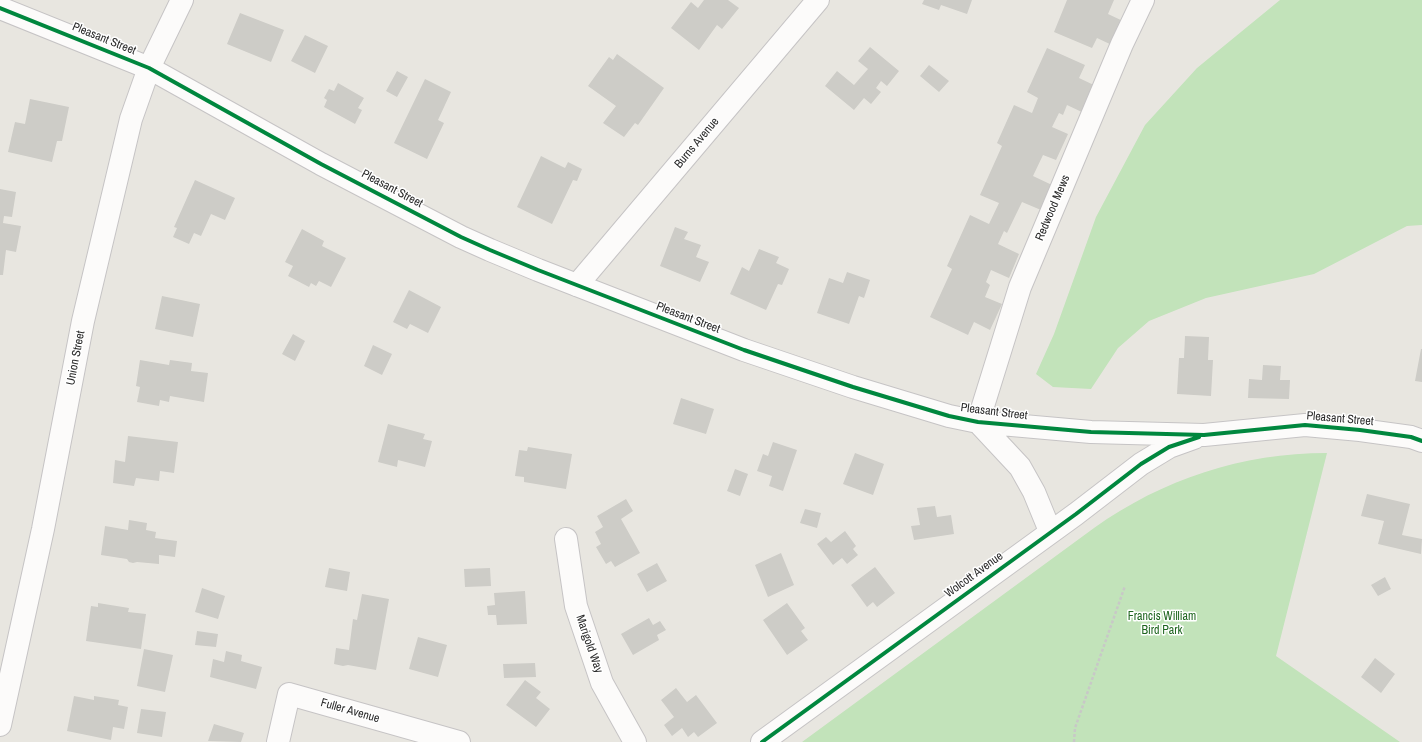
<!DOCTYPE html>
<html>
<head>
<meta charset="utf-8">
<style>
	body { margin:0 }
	canvas { display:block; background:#e8e6e0 }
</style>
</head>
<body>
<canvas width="1422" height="742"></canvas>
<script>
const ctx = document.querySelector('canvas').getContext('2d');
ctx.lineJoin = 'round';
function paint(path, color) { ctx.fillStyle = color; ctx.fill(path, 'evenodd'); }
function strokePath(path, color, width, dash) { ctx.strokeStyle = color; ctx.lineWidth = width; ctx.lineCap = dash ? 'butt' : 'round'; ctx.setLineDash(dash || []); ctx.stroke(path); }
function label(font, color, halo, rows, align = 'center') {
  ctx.font = font + ' "Archivo Narrow",sans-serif'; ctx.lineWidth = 3; ctx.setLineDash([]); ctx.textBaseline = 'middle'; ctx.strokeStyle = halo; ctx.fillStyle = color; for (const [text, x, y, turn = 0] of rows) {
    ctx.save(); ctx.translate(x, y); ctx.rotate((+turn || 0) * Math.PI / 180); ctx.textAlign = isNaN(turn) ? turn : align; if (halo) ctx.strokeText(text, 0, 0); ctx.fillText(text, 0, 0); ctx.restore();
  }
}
const green = new Path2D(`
	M1280,0H1422V225L1407,226L1314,274L1206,298L1149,321L1118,348L1091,389L1053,387L1036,374L1054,334L1096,217L1145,125L1197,68Z
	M1327,453L1276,656L1400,742H802L1094,528C1163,479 1242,453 1327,453Z`);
const building = new Path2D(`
	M704,0H728L739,8L722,29L717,25L699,50L671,28L691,2L698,8Z
	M924,0H972L967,14L941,5L939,10L922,4Z
	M1067,0H1114L1108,14L1125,22L1114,46L1097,38L1092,48L1054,32Z
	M240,13L284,30L271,62L227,44Z
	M305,35L328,46L315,73L291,61Z
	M870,47L899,71L887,86L881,81L876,88L881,92L871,104L864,98L854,110L825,86L837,71L854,85L868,69L858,61Z
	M1047,48L1085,65L1079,78L1098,87L1086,114L1067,105L1063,115L1059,113L1052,127L1068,134L1056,160L1043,155L1033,176L1052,185L1041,210L1022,202L1007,233L1004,231L998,244L1019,254L1009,278L991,270L986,282L990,285L985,297L1002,304L990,330L974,322L968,335L930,317L952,269L947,266L970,215L989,224L999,203L980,195L1002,146L997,143L1014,105L1032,113L1038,98L1027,92Z
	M617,54L664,88L638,125L635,123L624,137L603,123L616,106L588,86L609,57L613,60Z
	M929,65L949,81L939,92L920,76Z
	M397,71L408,77L397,97L386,91Z
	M425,79L451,92L438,120L444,123L427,159L394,143Z
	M338,83L364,98L358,108L362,110L355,124L324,107L327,100L324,98L329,89L334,91Z
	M30,99L69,107L62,141H57L52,162L8,152L15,122L25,124Z
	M541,156L565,168L568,162L582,169L577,181L573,180L552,224L517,207Z
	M195,180L235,198L225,220L211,214L201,236L194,233L189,244L173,237L177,228L174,227Z
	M0,189L16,192L12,217L4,216L3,223L21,226L16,252L6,250L3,275H0Z
	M675,227L688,232L684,239L701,245L696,257L709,262L700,282L660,266Z
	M302,229L324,241L322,246L346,258L331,287L319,281L316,286L311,283L309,287L288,276L293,266L285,262Z
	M759,249L779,257L776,263L789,269L782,285L778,284L766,310L730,294L742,267L749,271Z
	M847,272L870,280L864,298L859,296L849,324L817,313L829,278L843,283Z
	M409,290L441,307L428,333L410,324L407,329L393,322Z
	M162,296L200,304L193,337L155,329Z
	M293,334L305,341L295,361L282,354Z
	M1185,336L1209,337L1208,360H1213L1211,396L1177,394L1179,358H1184Z
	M373,345L392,354L382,375L364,366Z
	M1421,349H1422V382L1415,381Z
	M140,360L169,365L170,360L192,363L191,371L208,373L204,402L170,396L169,402L160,400L159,406L137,402L140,387L136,386Z
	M1263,365L1281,366L1280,380H1290L1289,399L1248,398L1249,379L1262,380Z
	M681,398L714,409L706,434L673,424Z
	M388,424L425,434L423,439L432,441L425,467L398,460L397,467L378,462Z
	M128,436L178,442L174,473L160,471L159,481L136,478L134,486L113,483L115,460L125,462Z
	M773,442L797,450L783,491L769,486L772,476L757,471L763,454L768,456Z
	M528,447L572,454L566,489L524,482V477L515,476L519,450L527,451Z
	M855,453L884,464L873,495L843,484Z
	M735,469L748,474L740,496L727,491Z
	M1367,494L1410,504L1402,535L1422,539L1421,554L1378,544L1384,521L1361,516Z
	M626,499L633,511L621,519L640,553L615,567L611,561L606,564L596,547L601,544L595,532L603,527L597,516Z
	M935,506L937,517L951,515L954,534L914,540L911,526L920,525L917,508Z
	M805,509L821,513L817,528L800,523Z
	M129,520L147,523L146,530L156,532L155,538L177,541L175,557L159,555V564L137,562L133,563L129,562L127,559L101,555L105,526L128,530Z
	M845,531L856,546L853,549L858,555L847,564L842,558L833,565L817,544L826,537L831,542Z
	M781,553L794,585L768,597L755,565Z
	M657,563L667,581L647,592L637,574Z
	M875,567L895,593L877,607L873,602L867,607L851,585Z
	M329,568L350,572L347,591L325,587Z
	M490,568L491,586L465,587L464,569Z
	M1385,577L1391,589L1378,596L1371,585Z
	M202,588L225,596L218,619L195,612Z
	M525,591L527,624L497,625L496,615H488L487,606L495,605L494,593Z
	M362,594L389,599L376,670L348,665L343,666L334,664L336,648L349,650L353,619L357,620Z
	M98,603L129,608L128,612L146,614L141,649L86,641L91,606L98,607Z
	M787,603L805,628L801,631L808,640L787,655L763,620Z
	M649,618L653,625L660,621L666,630L657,635L659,640L633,655L621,634Z
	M197,631L218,634L216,647L195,645Z
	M418,637L447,645L438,677L409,669Z
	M144,649L173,655L165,692L137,686Z
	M226,651L242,655L241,661L262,667L256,689L210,677L213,659L224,662Z
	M1375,658L1395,674L1381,693L1361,677Z
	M535,663L536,677L504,678L503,664Z
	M525,680L541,692L536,698L550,709L536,727L506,705Z
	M676,688L687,702L696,695L717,723L698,737L694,732L688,737L682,728L672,736L664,725L674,717L661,700Z
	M74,696L94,700V696L119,700L118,705L128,707L124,729L113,727L111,740L67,731Z
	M141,709L166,712L162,737L137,733Z
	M214,724L244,733L241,742L208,741Z`);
const path = new Path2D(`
	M1074,742L1075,728L1125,586`);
const minor = new Path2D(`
	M577,285L818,0
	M978,422L1020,287L1122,44L1143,0
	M566,539L576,606L602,683L635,742
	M278,742L289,694L459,742`);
const tertiary = new Path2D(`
	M0,8L149,68L321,164L461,237L490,250L538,270L744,350L853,387L949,416L978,422L1091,432L1204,435L1305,425L1360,430L1411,437L1422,441
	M978,422L1020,467L1034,492L1050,531
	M762,742L1076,514L1141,464L1169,447L1194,438`);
const secondary = new Path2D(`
	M0,725L43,529L83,321L131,119L149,68L182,0`);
const cycleway = new Path2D(`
	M0,8L149,68L321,164L461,237L490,250L538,270L744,350L853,387L949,416L978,422L1091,432L1204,435L1305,425L1360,430L1411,437L1422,441
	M762,742L1076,514L1141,464L1169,447L1199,437`);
const streetNames = [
	["Pleasant Street",104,39,22],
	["Burns Avenue",697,143,-50],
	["Pleasant Street",392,189,28],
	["Redwood Mews",1053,208,-67],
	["Pleasant Street",688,318,21],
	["Union Street",76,358,-79],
	["Pleasant Street",994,412,7],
	["Pleasant Street",1340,419,5],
	["Wolcott Avenue",974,575,-36],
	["Marigold Way",589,644,71],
	["Fuller Avenue",350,711,16]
];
const parkNames = [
	["Francis William",1162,617],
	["Bird Park",1162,631]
];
paint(green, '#c2e3ba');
paint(building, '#cdccc7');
strokePath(minor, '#c6c4c5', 24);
strokePath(tertiary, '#c6c4c5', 24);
strokePath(secondary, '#c6c4c5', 24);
strokePath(path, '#c8c8c7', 2.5, [3, 2]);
strokePath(minor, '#fcfbfa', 22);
strokePath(tertiary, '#fcfbfa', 22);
strokePath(secondary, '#fcfbfa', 22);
strokePath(cycleway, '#00873e', 4);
label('12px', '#2a2a2a', '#fff', streetNames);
label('12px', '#1d641e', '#fff', parkNames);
</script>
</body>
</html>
